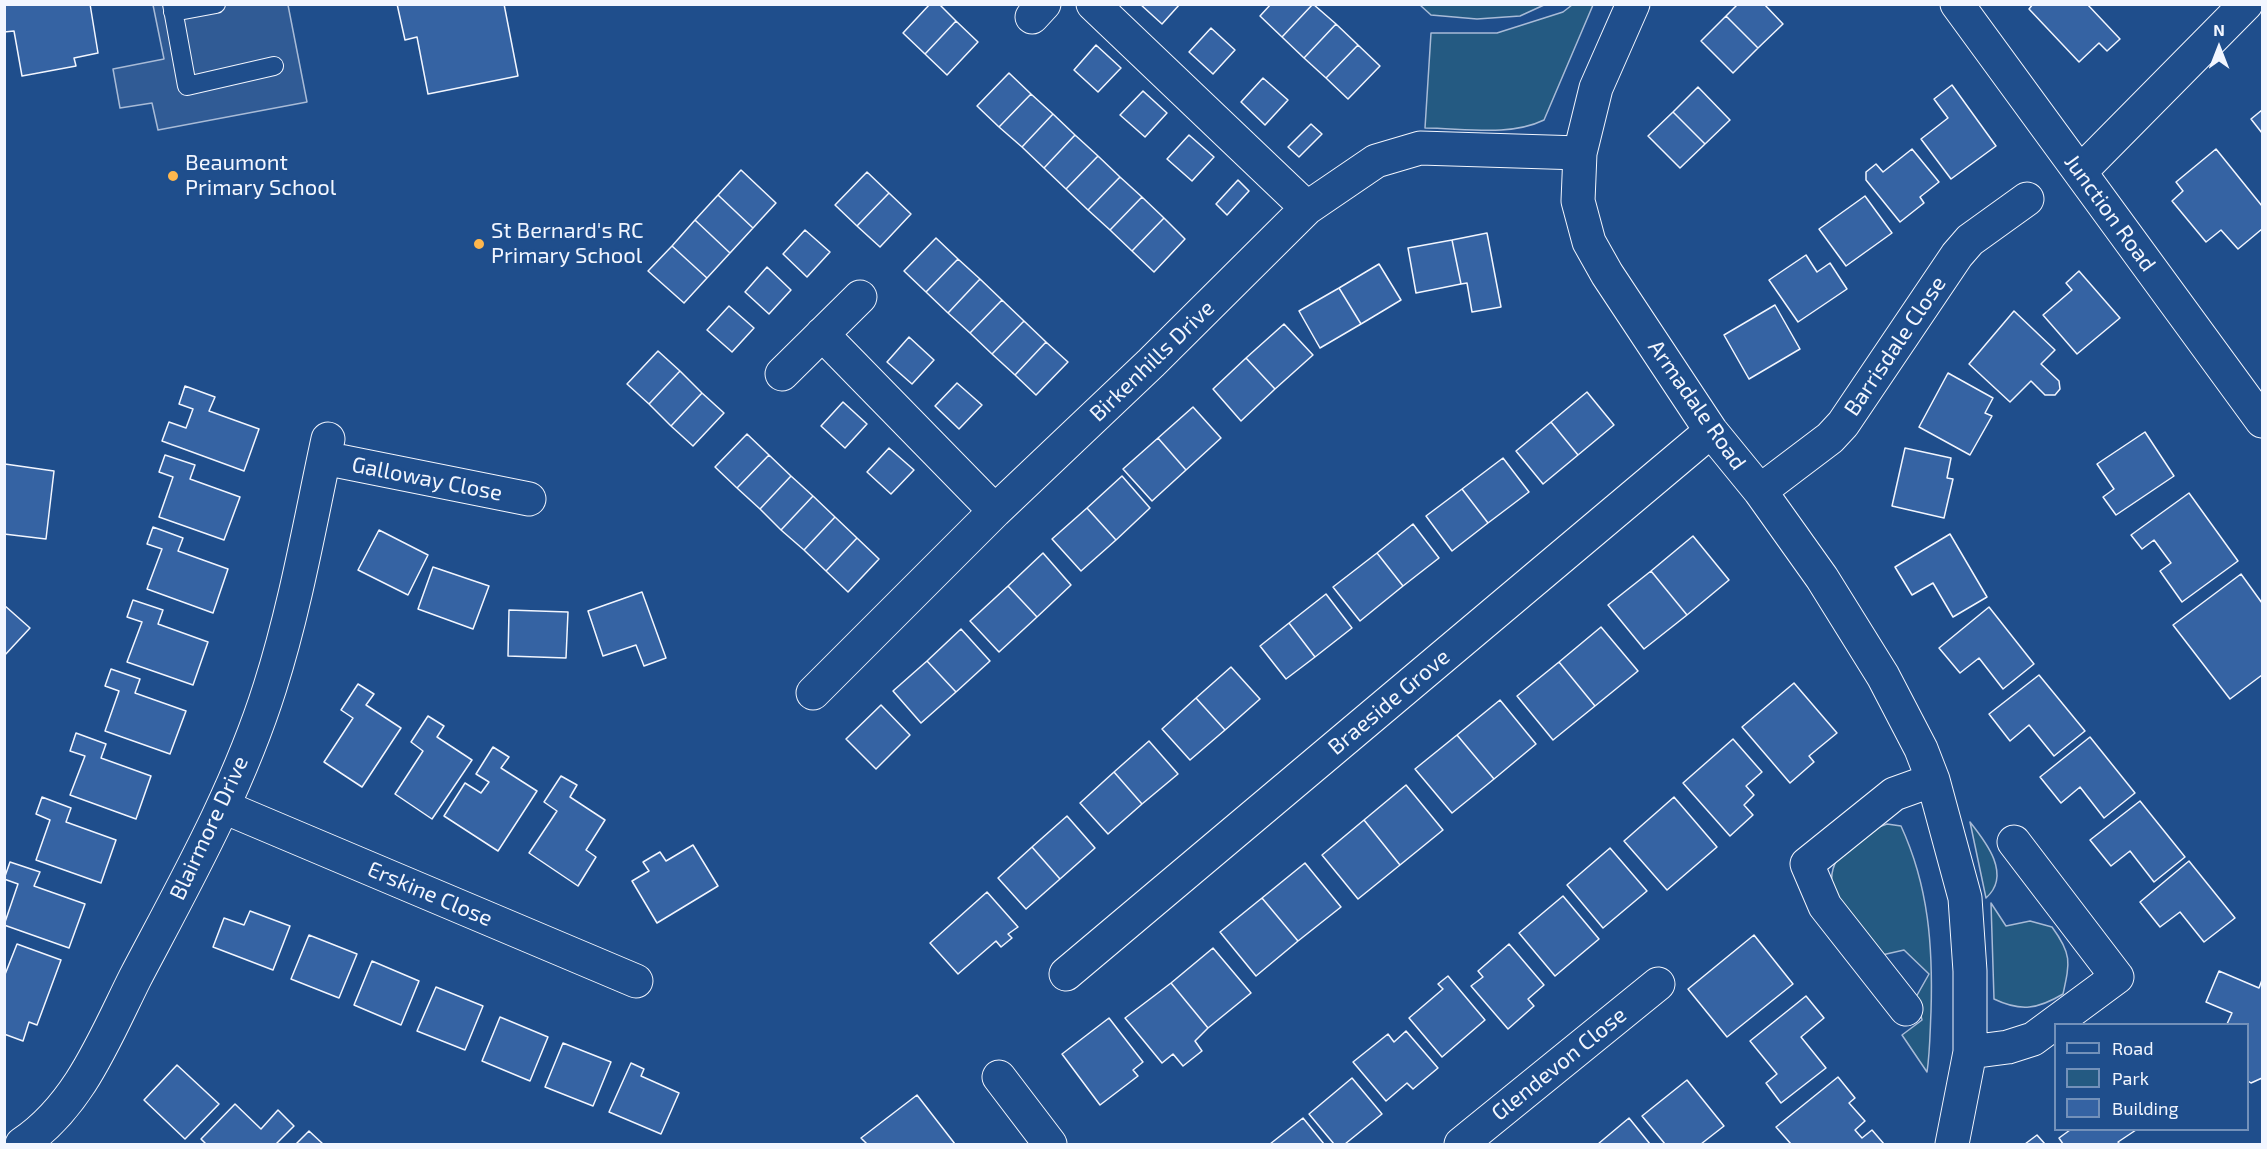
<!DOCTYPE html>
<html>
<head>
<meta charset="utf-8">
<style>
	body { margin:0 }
	#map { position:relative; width:2267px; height:1149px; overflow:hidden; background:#1f4e8c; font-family:"Exo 2",sans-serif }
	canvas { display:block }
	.frame { position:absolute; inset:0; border:6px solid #f2f6ff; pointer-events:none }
	.legend { position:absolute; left:2054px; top:1023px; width:195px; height:108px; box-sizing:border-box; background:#1f4e8c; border:2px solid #7391ba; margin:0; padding:8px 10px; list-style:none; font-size:18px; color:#f2f6ff }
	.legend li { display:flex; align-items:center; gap:12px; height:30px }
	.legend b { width:30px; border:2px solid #7391ba }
	.north { position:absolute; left:2189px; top:18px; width:60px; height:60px; -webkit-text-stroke:4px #1f4e8c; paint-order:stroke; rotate:0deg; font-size:16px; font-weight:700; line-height:24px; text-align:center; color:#f2f6ff }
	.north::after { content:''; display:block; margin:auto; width:21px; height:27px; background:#f2f6ff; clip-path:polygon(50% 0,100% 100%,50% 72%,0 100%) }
</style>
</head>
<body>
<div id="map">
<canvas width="2267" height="1149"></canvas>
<div class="frame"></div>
<ul class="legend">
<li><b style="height:8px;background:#1f4e8c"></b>Road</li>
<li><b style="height:16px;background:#245a82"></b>Park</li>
<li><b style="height:16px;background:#3563a3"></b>Building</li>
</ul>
<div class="north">N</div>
</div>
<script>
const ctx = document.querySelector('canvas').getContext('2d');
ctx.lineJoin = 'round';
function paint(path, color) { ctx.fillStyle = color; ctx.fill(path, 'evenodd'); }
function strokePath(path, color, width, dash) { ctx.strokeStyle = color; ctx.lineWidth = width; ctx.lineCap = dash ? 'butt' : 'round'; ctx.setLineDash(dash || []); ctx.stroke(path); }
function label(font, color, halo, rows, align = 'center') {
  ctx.font = font + ' "Exo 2",sans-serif'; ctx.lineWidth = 4.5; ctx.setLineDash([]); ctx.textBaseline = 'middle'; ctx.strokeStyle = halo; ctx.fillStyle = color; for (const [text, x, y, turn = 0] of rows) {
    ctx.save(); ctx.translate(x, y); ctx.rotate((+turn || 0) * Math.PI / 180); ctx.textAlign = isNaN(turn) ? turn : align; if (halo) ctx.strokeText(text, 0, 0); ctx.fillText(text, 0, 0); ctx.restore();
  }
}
const green = new Path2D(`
	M1420,5H1419H1544L1520,16L1477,19L1431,15Z
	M1572,5H1593L1544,120C1509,137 1463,128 1425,128L1431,33H1497L1563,12Z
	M1970,822C1986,842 2012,875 1986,898Z
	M1887,824L1901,826C1929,887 1933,947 1931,1012C1930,1032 1930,1052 1927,1072L1902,1035L1922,1020L1916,997L1929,974L1904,950L1882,955C1866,945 1860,931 1850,916C1845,907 1833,894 1832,884C1828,853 1862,832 1887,824Z
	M1991,903L2006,926L2030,921L2052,927C2072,954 2070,962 2063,994C2038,1009 2021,1012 1994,999Z`);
const parking = new Path2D(`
	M153,5H288L307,102L158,130L152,103L120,108L113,69L164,59Z`);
const building = new Path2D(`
	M4,4H90L98,53L74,58L76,66L22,76L14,31L4,32Z
	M397,4H504L518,76L428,94L417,37L405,40Z
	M930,4H939L956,21L925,54L903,33Z
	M1140,4H1180L1162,24Z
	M1271,4H1313L1282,37L1260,16Z
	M1313,4L1336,24L1304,58L1282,37Z
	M1738,4H1764L1783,24L1758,48L1726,16Z
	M2033,4H2087L2120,39L2107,51L2099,43L2079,62L2029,9Z
	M1726,16L1758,48L1733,73L1701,41Z
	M956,21L978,42L947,75L925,54Z
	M1336,24L1358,45L1326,78L1304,58Z
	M1211,28L1235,50L1213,74L1189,52Z
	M1096,45L1121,68L1098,92L1074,70Z
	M1358,45L1380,66L1348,99L1326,78Z
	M1009,73L1031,94L999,127L977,106Z
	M1263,78L1288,100L1265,125L1241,102Z
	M1952,85L1996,146L1951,179L1921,139L1948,118L1934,99Z
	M1698,87L1730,120L1705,144L1673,112Z
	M1143,91L1167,113L1145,137L1120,115Z
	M1031,94L1053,114L1022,147L999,127Z
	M2262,110V133L2251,119Z
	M1673,112L1705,144L1680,168L1648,136Z
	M1053,114L1075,135L1044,168L1022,147Z
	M1311,124L1322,134L1299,157L1288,147Z
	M1075,135L1098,156L1066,189L1044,168Z
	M1189,135L1214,157L1192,181L1167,159Z
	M1912,149L1939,182L1920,197L1924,203L1900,222L1866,180V172L1876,164L1883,172Z
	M2216,149L2262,206V229L2238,249L2221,230L2206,242L2172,201L2183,191L2176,182Z
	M1098,156L1120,177L1088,210L1066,189Z
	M741,170L776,203L753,228L718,195Z
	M867,172L889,193L857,226L835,205Z
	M1120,177L1142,197L1110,230L1088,210Z
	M1238,180L1249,191L1227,215L1216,204Z
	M889,193L911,214L880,247L857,226Z
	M718,195L753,228L730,253L695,220Z
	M1865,196L1892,233L1846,266L1819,229Z
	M1142,197L1164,218L1132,251L1110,230Z
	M1164,218L1185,239L1154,272L1132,251Z
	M695,220L730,253L707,278L672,246Z
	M805,230L830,252L807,277L783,254Z
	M1487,233L1501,307L1472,312L1467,283L1461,284L1452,240Z
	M936,238L958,259L926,292L904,271Z
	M1452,240L1461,284L1416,293L1408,248Z
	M672,246L707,278L684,303L648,271Z
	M1806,255L1817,272L1830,263L1847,289L1798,322L1769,280Z
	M958,259L980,279L948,313L926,292Z
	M1379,264L1401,300L1361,324L1339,288Z
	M767,267L791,290L769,314L745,292Z
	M2079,271L2120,318L2077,354L2043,315L2072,290L2066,283Z
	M980,279L1002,300L970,333L948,313Z
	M1339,288L1361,324L1320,348L1299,311Z
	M1002,300L1024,321L992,354L970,333Z
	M1775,305L1800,349L1749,379L1724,335Z
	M729,306L754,328L732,352L707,330Z
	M2014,311L2055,350L2041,364L2059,381L2060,389L2055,395H2045L2031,381L2010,402L1969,364Z
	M1024,321L1046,342L1015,375L992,354Z
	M1284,324L1313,355L1275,389L1246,358Z
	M909,337L934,360L912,384L887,362Z
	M1046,342L1068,362L1036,395L1015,375Z
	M658,351L680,371L649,404L627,384Z
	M1246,358L1275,389L1241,421L1213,389Z
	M680,371L702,393L671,426L649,404Z
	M1948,373L1993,398L1985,413L1992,416L1970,455L1919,427Z
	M957,383L982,405L959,429L935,406Z
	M185,386L215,397L209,411L259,429L244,471L162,441L169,422L186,428L193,409L179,404Z
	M1587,392L1614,425L1578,455L1551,422Z
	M702,393L724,413L693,446L671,426Z
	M843,402L867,424L845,448L821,426Z
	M1193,407L1221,438L1186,470L1158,438Z
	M1551,422L1578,455L1543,484L1516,451Z
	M2145,432L2174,476L2116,515L2103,497L2114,489L2097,464Z
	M747,434L769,455L737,488L715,467Z
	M1158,438L1186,470L1152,501L1123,469Z
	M889,448L914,470L891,494L867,472Z
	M1905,448L1951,458L1947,478L1953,479L1944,518L1892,506Z
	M165,455L195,465L190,479L240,497L224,540L159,517L173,477L159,472Z
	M769,455L791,476L760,509L737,488Z
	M1503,458L1529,492L1488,523L1462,489Z
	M5,464L54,471L46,539L4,534Z
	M791,476L813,496L781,530L760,509Z
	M1122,476L1150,508L1116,540L1087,508Z
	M1462,489L1488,523L1452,551L1426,516Z
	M2189,493L2238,561L2182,602L2160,571L2171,563L2154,540L2142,549L2131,535Z
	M813,496L835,517L804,550L781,530Z
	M1087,508L1116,540L1081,571L1052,539Z
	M835,517L857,538L826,571L804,550Z
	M1413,524L1439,558L1403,586L1377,553Z
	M153,527L183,538L178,551L228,569L213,613L147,589L162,549L147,544Z
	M379,530L428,555L408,595L358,570Z
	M1950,534L1987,597L1953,617L1933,583L1912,595L1895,567Z
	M1693,536L1729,580L1687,615L1651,571Z
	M857,538L879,559L848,592L826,571Z
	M1043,553L1071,585L1037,617L1008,586Z
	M1377,553L1403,586L1360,621L1333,587Z
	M433,567L489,586L473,629L418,609Z
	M1651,571L1687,615L1644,649L1608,605Z
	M2241,574L2262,603V675L2230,699L2173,625Z
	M1008,586L1037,617L999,652L970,621Z
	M642,592L666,658L644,666L636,645L603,656L588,611Z
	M1326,594L1352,628L1315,657L1289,623Z
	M133,600L163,610L158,624L208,642L193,685L127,662L142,622L127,617Z
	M4,605L30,628L4,656Z
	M1989,607L2034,664L2003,689L1979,658L1960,673L1939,648Z
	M509,610L568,612L566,658L508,656Z
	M1289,623L1315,657L1286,679L1260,646Z
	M1601,627L1638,671L1595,706L1559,662Z
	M961,629L990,661L956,692L927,661Z
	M927,661L956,692L921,723L893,691Z
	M1559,662L1595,706L1553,740L1517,696Z
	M1231,667L1260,699L1225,730L1196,698Z
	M111,669L140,679L135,693L186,711L170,754L105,731L119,691L105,686Z
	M2039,675L2085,731L2054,756L2029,725L2010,741L1989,714Z
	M1794,683L1837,733L1809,756L1814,762L1790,783L1742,727Z
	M358,684L374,694L366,705L401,728L362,787L324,762L353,718L341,710Z
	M1196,698L1225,730L1190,760L1162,729Z
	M1500,700L1536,744L1494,779L1457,735Z
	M881,705L910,735L876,769L846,739Z
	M428,716L444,726L437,737L472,760L432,819L395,794L423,751L411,742Z
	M76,733L106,744L101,758L151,776L136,819L70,795L85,756L70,751Z
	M1457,735L1494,779L1452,813L1415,769Z
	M2090,737L2135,793L2104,818L2080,787L2061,803L2040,777Z
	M1733,739L1762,772L1746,786L1754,795L1744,805L1753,815L1730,836L1683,783Z
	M1149,741L1178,774L1142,804L1114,772Z
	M493,747L509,757L501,768L537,791L498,851L444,816L465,783L481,793L489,782L476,774Z
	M1114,772L1142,804L1108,834L1080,803Z
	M561,776L577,785L570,797L605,820L586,850L596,857L578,886L529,853L557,811L544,802Z
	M1406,785L1443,830L1400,865L1364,820Z
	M42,797L71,808L66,822L116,840L101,883L36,860L50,820L36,814Z
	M1674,797L1717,847L1667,890L1624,841Z
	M2140,801L2185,857L2154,882L2130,851L2111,866L2090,840Z
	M1067,816L1095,848L1060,879L1032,847Z
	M1364,820L1400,865L1358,899L1322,855Z
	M693,845L718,886L657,923L632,881L649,871L643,862L660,852L666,861Z
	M1032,847L1060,879L1026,909L998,878Z
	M1610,848L1647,891L1603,928L1567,885Z
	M2189,861L2235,918L2204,942L2180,912L2160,927L2140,902Z
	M10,862L40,872L34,886L85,904L69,948L4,925L18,884L4,879Z
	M1305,863L1341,907L1298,941L1262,898Z
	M987,892L1018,927L1008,934L1012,938L1001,947L996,941L958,974L930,943Z
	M1563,896L1599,939L1555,976L1519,933Z
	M1262,898L1298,941L1256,976L1220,932Z
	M250,911L290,926L273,970L213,947L224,918L244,925Z
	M309,935L357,954L339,998L291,979Z
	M1754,935L1793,984L1727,1037L1688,989Z
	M17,944L61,960L37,1025L29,1022L23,1041L4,1034V977Z
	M1509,944L1544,985L1528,999L1534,1006L1508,1029L1471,986L1483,977L1478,971Z
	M1213,948L1251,993L1208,1028L1171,983Z
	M372,961L419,981L401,1025L354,1005Z
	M2219,971L2259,988L2262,980V1078L2251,1083L2248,1081V1024H2227L2232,1013L2206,1002Z
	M1448,976L1485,1020L1442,1057L1409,1018L1443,989L1438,984Z
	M1171,983L1208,1028L1195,1041L1202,1051L1183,1066L1173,1054L1162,1063L1125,1018Z
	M436,987L483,1006L465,1050L417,1031Z
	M1806,996L1824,1018L1801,1037L1826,1068L1781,1103L1766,1083L1777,1074L1750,1041Z
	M500,1017L548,1037L530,1081L482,1061Z
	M1109,1018L1143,1062L1133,1070L1138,1076L1100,1105L1062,1054Z
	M1406,1031L1438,1068L1413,1089L1407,1083L1386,1101L1353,1062L1388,1034L1394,1042Z
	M563,1043L611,1062L593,1106L545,1087Z
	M631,1063L644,1069L641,1076L679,1093L661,1134L609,1112Z
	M177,1065L219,1104L185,1139L144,1100Z
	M1838,1077L1855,1098L1849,1103L1865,1121L1855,1130L1862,1138L1872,1130L1884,1144H1791L1776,1127Z
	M1352,1078L1382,1114L1345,1144H1334L1309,1114Z
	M1687,1080L1724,1126L1701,1144H1665L1642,1116Z
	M917,1095L955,1144H867L861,1138Z
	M235,1104L261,1129L278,1110L294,1126L276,1144H206L201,1139Z
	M1303,1118L1324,1144H1270Z
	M1629,1118L1650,1144H1598Z
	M2070,1130H2136L2118,1142L2120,1144H2063L2059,1138Z
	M309,1131L323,1144H296Z
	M2037,1135L2045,1144H2025Z`);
const lane = new Path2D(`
	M172,4L187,86L274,66
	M173,12L216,4`);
const street = new Path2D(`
	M1093,4L1307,208
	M1633,4L1596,88L1580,153L1578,201L1589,242L1607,274L1711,431L1760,491L1822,578L1883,676L1921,749L1933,780L1965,898L1970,971V1052L1952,1144
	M1957,4L2262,421
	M1032,17L1044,4
	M2080,172L2246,4
	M822,334L995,511
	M782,374L860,297
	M324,458L529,499
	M1760,491L1830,438L1843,424L1957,255L1970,240L2027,199
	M813,693L995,511L1151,363L1307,208L1376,161L1420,148L1580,153
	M224,807L636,981
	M1066,974L1711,431
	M1906,1009L1825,906L1807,864L1894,794L1933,780
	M1970,1052L2008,1047L2033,1039L2117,977L2014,842
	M999,1077L1050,1144
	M22,1144C79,1106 105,1038 135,978C185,883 238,789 270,687C296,605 310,522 328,439
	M1461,1144L1658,984`);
const markers = [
	[173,176,6,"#ffb74d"],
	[479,244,6,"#ffb74d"]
];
const poiNames = [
	["Beaumont",185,163],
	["Primary School",185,188],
	["St Bernard's RC",491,231],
	["Primary School",491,256]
];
const streetNames = [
	["Junction Road",2110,213,54],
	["Barrisdale Close",1895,346,-56],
	["Birkenhills Drive",1152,361,-44],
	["Armadale Road",1697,405,55],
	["Galloway Close",427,479,11],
	["Braeside Grove",1389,702,-40],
	["Blairmore Drive",209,828,-65],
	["Erskine Close",430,894,23],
	["Glendevon Close",1559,1064,-39]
];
paint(green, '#245a82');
strokePath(green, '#a8bbd7', 1.5);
paint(parking, '#305b95');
strokePath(parking, '#a8bbd7', 1.5);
paint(building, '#3563a3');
strokePath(building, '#f2f6ff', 1.5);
strokePath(lane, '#f2f6ff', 20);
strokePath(street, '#f2f6ff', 35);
strokePath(lane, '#1f4e8c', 18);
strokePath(street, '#1f4e8c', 33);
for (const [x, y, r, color] of markers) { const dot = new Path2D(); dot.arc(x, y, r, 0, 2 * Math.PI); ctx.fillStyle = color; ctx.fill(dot); strokePath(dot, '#1f4e8c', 2); }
label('22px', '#f2f6ff', '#1f4e8c', poiNames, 'left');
label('22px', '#f2f6ff', '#1f4e8c', streetNames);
</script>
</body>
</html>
